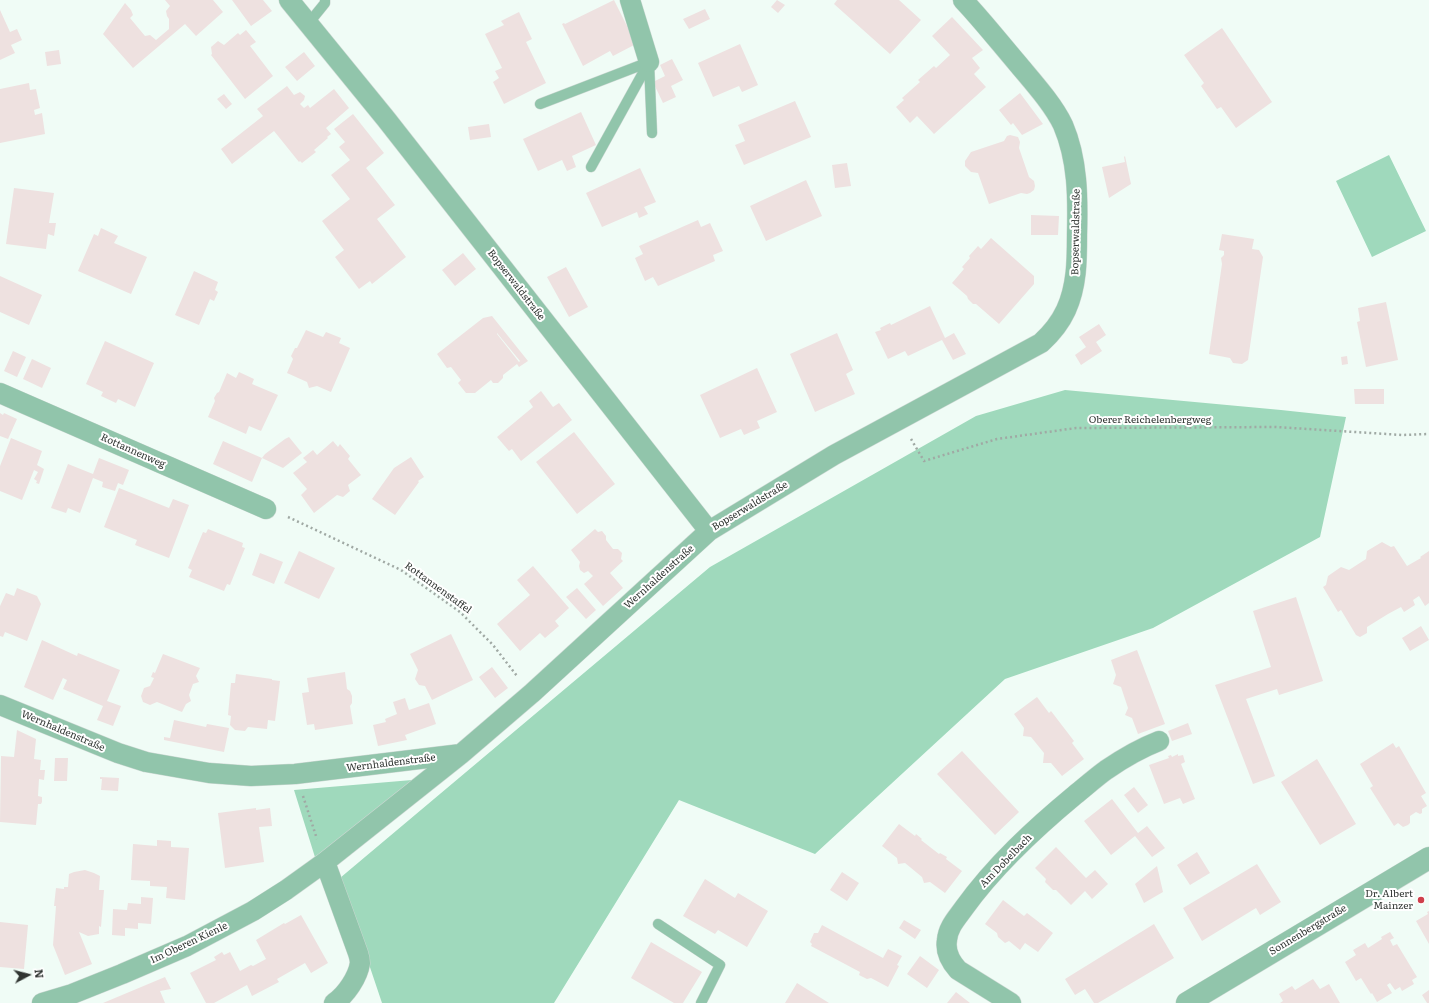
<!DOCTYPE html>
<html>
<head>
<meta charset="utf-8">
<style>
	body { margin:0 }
	#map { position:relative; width:1429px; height:1003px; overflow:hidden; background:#f0fcf6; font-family:Literata,serif }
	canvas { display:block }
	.north { position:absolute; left:8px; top:955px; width:40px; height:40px; -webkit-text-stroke:3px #fff; paint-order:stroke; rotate:83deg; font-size:11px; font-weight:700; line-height:16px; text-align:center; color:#303532 }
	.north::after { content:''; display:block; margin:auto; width:14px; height:18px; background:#303532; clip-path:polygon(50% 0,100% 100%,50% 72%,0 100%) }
</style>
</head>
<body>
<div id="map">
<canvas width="1429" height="1003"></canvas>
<div class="north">N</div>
</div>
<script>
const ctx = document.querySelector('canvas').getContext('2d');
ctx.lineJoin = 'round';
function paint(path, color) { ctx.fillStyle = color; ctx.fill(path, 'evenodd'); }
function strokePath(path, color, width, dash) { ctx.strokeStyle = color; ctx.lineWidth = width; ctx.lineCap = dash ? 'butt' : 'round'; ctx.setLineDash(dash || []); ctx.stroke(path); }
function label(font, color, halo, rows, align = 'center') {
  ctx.font = font + ' Literata,serif'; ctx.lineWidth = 4; ctx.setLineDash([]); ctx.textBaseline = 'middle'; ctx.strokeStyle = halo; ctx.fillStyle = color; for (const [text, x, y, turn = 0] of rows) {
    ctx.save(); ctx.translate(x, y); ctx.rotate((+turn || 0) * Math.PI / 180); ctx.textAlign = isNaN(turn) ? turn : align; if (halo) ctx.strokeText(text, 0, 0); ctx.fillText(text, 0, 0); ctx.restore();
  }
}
const green = new Path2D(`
	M1389,155L1426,231L1372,257L1336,181Z
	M1065,390L1281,410L1346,417L1320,537L1153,628L1005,679L815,854L679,800L554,1003H382L340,878L710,567L976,416Z
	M424,779L319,870L294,790Z`);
const building = new Path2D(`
	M165,0H213L223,12L196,36L185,24L133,68L103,34L125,3L131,10L133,15L130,18L145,36L150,35L156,40L169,29V19L167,16L166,11L170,6Z
	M232,0H263L272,11L251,26Z
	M614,0L636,44L613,56L610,51L583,66L562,24L564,23L565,24Z
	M777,0L785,5L778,13L771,7Z
	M837,0H899L921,20L890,54L834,4Z
	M705,9L710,19L689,29L683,19Z
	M0,10L10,32L17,29L22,40L11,45L15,53L0,60Z
	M519,12L532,39L526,42L546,83L504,104L493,82L499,78L495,71L502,68L485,34L504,25L501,21Z
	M952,17L983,50L972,58L980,68L974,74L986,87L934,134L917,116L910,123L896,107L904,100L902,98L920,82L918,80L934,66L936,68L950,55L932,36Z
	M1222,28L1272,102L1236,128L1221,107L1217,109L1201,86L1204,83L1184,55Z
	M246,30L256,42L250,46L273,76L245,99L211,55L212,54L211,47L218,41L224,45L238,33L240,35Z
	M740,44L758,85L742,92L739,86L713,97L698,63Z
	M59,50L61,64L47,66L45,52Z
	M304,52L315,66L297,81L285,67Z
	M672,59L683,80L671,86L676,97L663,103L653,82L665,76L660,65Z
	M29,83L30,90L36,89L40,108L34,110L35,115L42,113L45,134L0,143V89Z
	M287,86L294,95L300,92L305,96L304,100L300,104L304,108L308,105L310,108L334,89L349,108L326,128L331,134L327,137L328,138L314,150L316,152L302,163L300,161L299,162L274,131L232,164L221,149L263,116L257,109Z
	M1020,93L1043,124L1022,135L1013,123L1011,125L999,110Z
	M224,94L232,104L226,109L217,99Z
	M795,101L811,137L744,165L735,145L745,141L738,125Z
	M581,112L596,145L572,156L576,167L567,171L562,160L538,171L523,139Z
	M353,114L384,153L366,168L395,205L377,219L406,257L372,284L370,281L359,289L335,257L344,250L322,221L350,199L331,175L350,160L339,147L345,142L334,129Z
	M489,124L491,137L470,140L468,127Z
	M1010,135L1018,137L1020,142L1019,148L1029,177L1034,181L1035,186L1034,190L1030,193L1027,194L1021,193L989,204L978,173L971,172L965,166V161L971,152L1004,141L1007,136Z
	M1125,156L1131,184L1109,198L1102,167L1125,162L1124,157Z
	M847,163L851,186L835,188L832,165Z
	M640,168L656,202L644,207L648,214L639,218L637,212L602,227L586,193Z
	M806,180L822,216L766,241L750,206Z
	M14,188L54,193L49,223H56L54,236L48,234L46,249L6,244Z
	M1031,215L1059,216L1058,235H1031Z
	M698,220L701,227L710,223L723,251L713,255L715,261L658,286L653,277L645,281L635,258L643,254L639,246Z
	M101,228L118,236L114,243L147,257L131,294L78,271L94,234L98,236Z
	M1222,234L1254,239L1252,249L1259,250L1263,257L1248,360L1242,364L1233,363L1230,358L1209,354L1222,264L1221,258L1224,255V251L1219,250Z
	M991,238L1034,276V284L999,324L976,304H973L968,299L967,296L952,283L964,269L962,267L970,258L969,256L978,246L981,249Z
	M463,253L476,269L455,286L442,270Z
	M566,267L588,307L569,317L547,277Z
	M194,271L218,282L215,290L218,292L214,301L210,299L199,325L175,315Z
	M0,276L42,295L29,325L0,312Z
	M1386,302L1398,360L1366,367L1357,322L1360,321L1358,308Z
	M930,306L945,338L954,333L966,354L953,360L942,340L908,356L905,351L888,359L875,332L881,330L880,328L890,323L891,325Z
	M492,316L528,361L519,367L517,364L503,375V378L498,383H493L491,380L475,393H466L458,383L461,380L451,367L447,368L437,354L483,318ZM497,333L520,361L519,362L497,334Z
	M1099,324L1106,335L1096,342L1102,351L1081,365L1075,355L1086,347L1079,337Z
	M306,330L323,337L326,332L341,338L339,343L350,348L331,392L317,386L309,388L307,382L287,373L293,359L291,356L295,348H297Z
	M837,333L853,370L846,374L855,394L815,412L790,354Z
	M105,341L154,363L135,407L118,399L116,403L101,396L103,392L86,384Z
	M13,351L26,357L17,377L4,371Z
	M1347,356L1348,364L1342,365L1341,357Z
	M32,359L51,368L42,388L23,379Z
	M757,368L777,412L757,421L760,428L744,435L741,429L720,438L700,395Z
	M239,372L254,379L252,384L278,395L261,431L249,426L246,434L208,417L215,401L214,398L217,393L219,392L227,373L236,378Z
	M1354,389H1384V404H1355Z
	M541,391L553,407L559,403L572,420L521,461L512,449L509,451L497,437L533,407L529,401Z
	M0,413L3,415L4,413L17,419L8,439L0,436Z
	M574,432L615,484L577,514L536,462Z
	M289,437L302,453L283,468L262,458L265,454L285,439Z
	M11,438L42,451L37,465L44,469L39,484L36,483L37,481L34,479L38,472L34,470L22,500L0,491V466Z
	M223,441L262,458L252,482L213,464Z
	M333,441L338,447L340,444L350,456L348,459L361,475L348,485L350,491L343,497L337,495L314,513L301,495L307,489L293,473L307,462L303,458L313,450L317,455Z
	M411,457L424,477L418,481L419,482L395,515L372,499L394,468Z
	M99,458L129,470L123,485L118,483L115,491L102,487L103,482L93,478L80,513L68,508L66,513L51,508L68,464L93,474Z
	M119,488L169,508L173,499L189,505L169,558L135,545L137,540L104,527Z
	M208,529L243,543L242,547L245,548L230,585L227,584L224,591L189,577L192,570L188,568L203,532L206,533Z
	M595,529L598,532L602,531L606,536V540L613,549H618L622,553L621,559L623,561L610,573L623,588L603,606L584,584L593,576L588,571L584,573L580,570L579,566L580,562L571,550Z
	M1382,542L1391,547L1394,546L1407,566L1421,558L1420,557L1429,551V603L1425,606L1419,596L1413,600L1415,605L1404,612L1401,607L1388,614L1367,627V633L1360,637L1356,635L1341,610L1338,612L1323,587L1326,585L1328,576L1341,567L1349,570L1366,559L1367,551Z
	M299,551L335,568L319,599L284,583Z
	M260,553L283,562L274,584L252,575Z
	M533,566L569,608L555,621L559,626L545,638L540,633L520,651L497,624L530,595L517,580Z
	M17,588L37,596L41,604L27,641L5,632L3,637L0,636V606L6,593L14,596Z
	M577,588L596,610L586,619L566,597Z
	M1296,597L1323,681L1279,695L1277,689L1246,699L1275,776L1253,784L1215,685L1271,667L1253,611Z
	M1421,626L1429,640L1410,651L1402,638Z
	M451,634L473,680L432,700L425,686L419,685L415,679L418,670L410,654Z
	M42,640L77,656L78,653L120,670L107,701L121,706L113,726L97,720L103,706L63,689L67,680L63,678L53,700L24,687Z
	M1137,650L1165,724L1138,734L1132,718L1125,715L1128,708L1121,687L1113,684L1116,675L1111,660Z
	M163,654L200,668L196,676L199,682L193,684L189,695L191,701L186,704L182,712L157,702L150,705L143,702L141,696L144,688L150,686L154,678L151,677L153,672L155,673Z
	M492,667L508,688L495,698L479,677Z
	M345,672L347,689L350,691L352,696V703L350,706L353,724L315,730L314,724L307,725L302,693L309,692L307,678Z
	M236,674L272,679V680L280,681L275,721L268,720L267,729L248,727L245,731L235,730L230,725L231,716L228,715L231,683H235Z
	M1037,697L1049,713L1051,711L1074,741L1072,743L1084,759L1062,776L1051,763H1043L1044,753L1031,737L1023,736L1024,728L1014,714Z
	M405,698L409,710L429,703L436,724L405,735L407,740L378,746L373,725L386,722L385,719L397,714L393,702Z
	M174,720L206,727L207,724L229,728L224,752L164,740V737L170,738Z
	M1188,723L1192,734L1172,741L1168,731Z
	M17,730L36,739L34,759L41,760L40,770H45L44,780L39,779L38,796L42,797V802L41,804H38L36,825L0,822L1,756L14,757Z
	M1393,743L1396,748L1399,746L1426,793L1421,796L1427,806L1422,809V813L1420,814L1416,812L1410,816V823L1408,825L1403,827L1398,823L1394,826L1370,788L1373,786L1360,764Z
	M962,751L1019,812L995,835L937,774Z
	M1178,754V756L1183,755L1185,762L1181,764L1195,799L1183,804L1180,798L1164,804L1149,765L1169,758L1168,756L1171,755L1172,757Z
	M55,758H68L67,781H54Z
	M1317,759L1356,824L1320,845L1281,782Z
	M100,777L119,778L118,791L101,790L102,779H100Z
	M1134,787L1148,805L1138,813L1124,795Z
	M1112,799L1138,833L1147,826L1165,848L1152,857L1135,836L1111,855L1084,821Z
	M256,808V810L270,808L272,826L259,827L264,862L225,868L218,813Z
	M899,824L915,836L916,834L922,839L921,840L939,854L940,853L947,857L946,859L962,871L945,893L930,882L924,883L922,877L905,863L898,864L897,858L882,846Z
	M157,840L171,841V847L189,848L185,900L166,898L167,887L150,886V881L131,880L133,844L157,846Z
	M1056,847L1086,878L1095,870L1108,884L1092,899L1085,891L1071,905L1056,890H1053L1045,882L1046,879L1035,868Z
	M1197,852L1210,873L1190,885L1177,865Z
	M1257,864L1281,902L1260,915L1256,908L1202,941L1183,908Z
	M1157,866L1163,892L1144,903L1135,884Z
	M85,870L94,873L100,876L99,890H104L101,927L99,926V934L88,936L79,932L92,964L65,975L53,945L56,906H54L56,888L64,889V887H68L69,874L74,872Z
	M842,872L859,883L847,901L830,890Z
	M705,879L735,898L738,893L768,911L747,947L718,930L715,934L683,916Z
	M141,897L153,898L151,924L138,923V929L125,928V936L112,935L113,909L127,910L128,903L141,904Z
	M1003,900L1024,916L1027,913L1053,933L1038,952L1025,943L1020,950L1009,941L1005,943L998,937L997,933L985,924Z
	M1429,911V944L1416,921L1428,914L1427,912Z
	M301,915L328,963L311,973L305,963L277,979L279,982L252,996L247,985L214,1003H206L190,973L216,960L214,957L222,952L224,955L230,952L240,971L251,965L253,966L266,959L256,940L284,923L285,924Z
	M904,920L921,930L915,939L899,928Z
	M0,922L28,925L24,969L0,967Z
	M1154,924L1174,958L1098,1003H1094L1085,989L1075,995L1065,979Z
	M822,925L883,958L888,949L902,956L897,965L899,966L888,987L871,978L867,979L859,975L860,972L811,946L812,944L810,942L814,933H818Z
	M1390,932L1394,938L1390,940L1393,946L1397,944L1417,977L1412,980L1414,984L1402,991L1400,987L1395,990L1390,983L1387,985L1392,993L1377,1002L1372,993L1371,994L1361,978L1356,981L1345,962L1356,955L1353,950L1365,943L1368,948L1382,939L1381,937Z
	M651,942L702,972L683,1003H674L631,978Z
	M920,956L939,970L927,988L907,974Z
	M165,977L171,989L160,991L165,1003H103Z
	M1313,979L1320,989L1329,984L1340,1003H1280L1283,1001L1279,994L1292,986L1295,990Z
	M797,983L829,1003H785Z
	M1429,990V1003H1427L1422,995Z
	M956,992L970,1003H947Z`);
const path = new Path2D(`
	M911,439L924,461L997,439L1076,428L1276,427L1402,435L1429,434
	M288,517L401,570L460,612L493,645L517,676
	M303,796L317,839`);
const service = new Path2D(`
	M308,24L325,3V0
	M649,62L652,133
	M540,104L649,62
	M591,167L649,62
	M658,924L720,965L701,1003`);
const minor = new Path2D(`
	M289,0L386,119L709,531
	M630,0L649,62
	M0,393L266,509
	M0,705L118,753L146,762L209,773L251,776L295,774L461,754
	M325,862L358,953C359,956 360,960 360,963C358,977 346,995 334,1003
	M42,1003L72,994L122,974L187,946L253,911L286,890L325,862L461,754L531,694L709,531L834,455L1041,343C1052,333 1060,323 1066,310C1077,286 1077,260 1077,235C1078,198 1078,160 1063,125C1053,104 1033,82 1018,64C1000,43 982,20 963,0
	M1011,1003L958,970C950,961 945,951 947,940C948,927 957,918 964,908C995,865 1034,829 1075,795C1085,787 1095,778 1106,770C1122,759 1141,748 1159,741`);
const tertiary = new Path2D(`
	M1187,1003L1429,858`);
const markers = [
	[1421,900,4,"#cf3f4b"]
];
const streetNames = [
	["Bopserwaldstraße",1076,232,-89],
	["Bopserwaldstraße",516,285,52],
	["Oberer Reichelenbergweg",1150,420],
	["Rottannenweg",133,451,24],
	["Bopserwaldstraße",750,506,-31],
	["Wernhaldenstraße",659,577,-42],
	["Rottannenstaffel",438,588,36],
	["Wernhaldenstraße",63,731,23],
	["Wernhaldenstraße",391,763,-7],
	["Am Dobelbach",1006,861,-46],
	["Sonnenbergstraße",1308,930,-31],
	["Im Oberen Kienle",189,943,-25]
];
const poiNames = [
	["Dr. Albert",1413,894],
	["Mainzer",1413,906]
];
paint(green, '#9fd9bc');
paint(building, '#eee1e0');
strokePath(service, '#cdd8d3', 11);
strokePath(minor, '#cdd8d3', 21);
strokePath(tertiary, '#cdd8d3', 23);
strokePath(path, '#a0a9a4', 2.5, [2, 3]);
strokePath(service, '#91c5ab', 10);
strokePath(minor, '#91c5ab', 20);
strokePath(tertiary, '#91c5ab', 22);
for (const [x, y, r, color] of markers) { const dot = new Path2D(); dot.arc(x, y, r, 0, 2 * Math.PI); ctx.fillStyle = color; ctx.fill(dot); strokePath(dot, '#fff', 1.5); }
label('10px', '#303532', '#fff', streetNames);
label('10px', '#303532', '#fff', poiNames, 'right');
</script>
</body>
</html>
